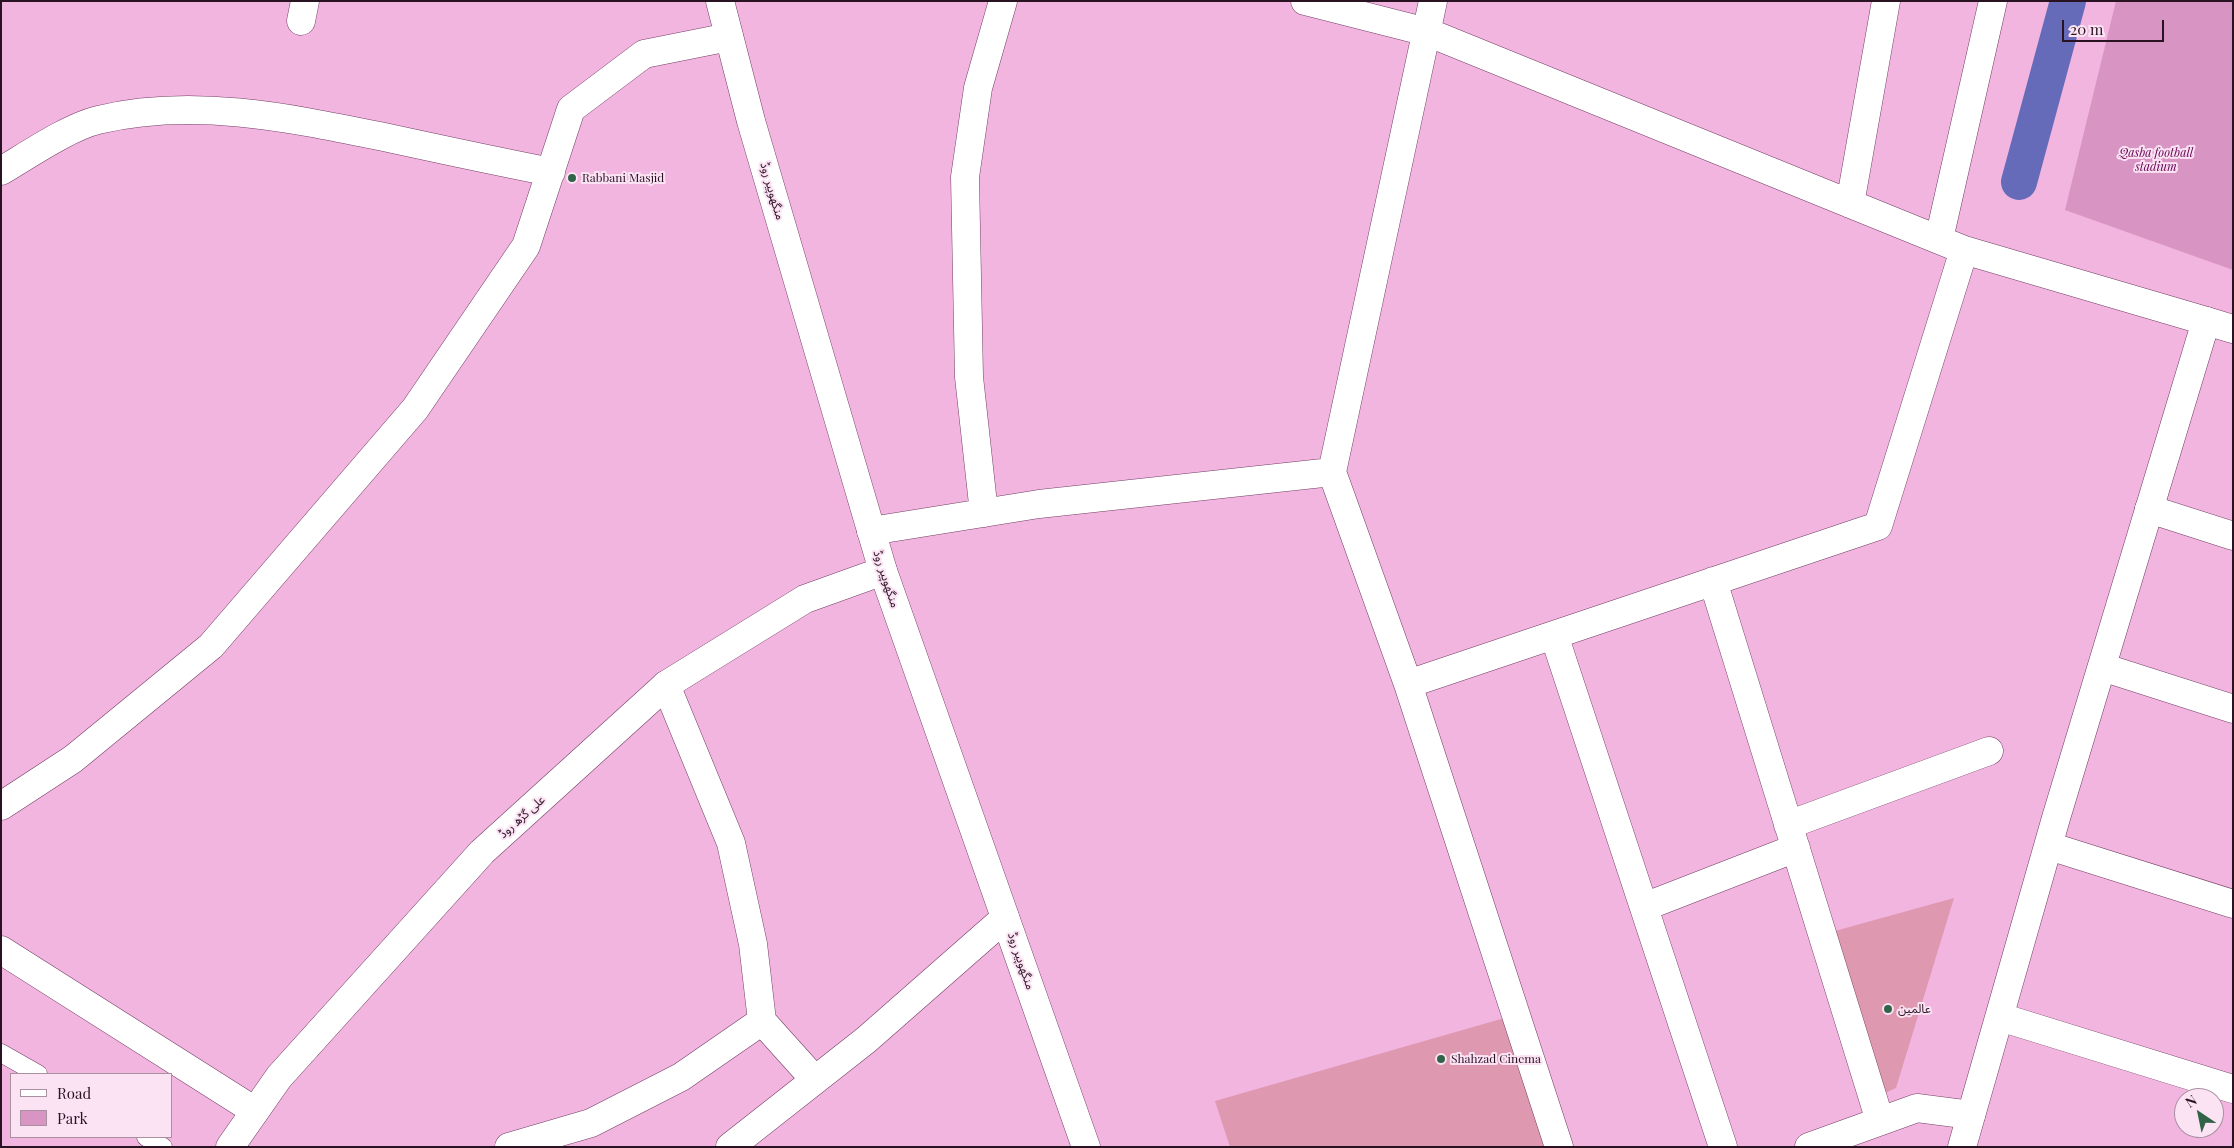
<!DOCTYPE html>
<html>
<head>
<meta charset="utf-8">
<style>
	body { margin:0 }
	#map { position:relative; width:2234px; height:1148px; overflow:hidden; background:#f2b5df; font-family:"Playfair Display",serif }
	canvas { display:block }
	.frame { position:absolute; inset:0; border:2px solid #291323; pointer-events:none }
	.legend { position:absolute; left:10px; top:1073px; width:162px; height:65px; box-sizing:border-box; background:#fce3f4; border:1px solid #a890a0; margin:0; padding:6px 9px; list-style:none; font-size:15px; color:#291323 }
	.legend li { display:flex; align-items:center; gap:10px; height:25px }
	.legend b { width:25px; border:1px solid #a890a0 }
	.north { position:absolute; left:2174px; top:1088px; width:50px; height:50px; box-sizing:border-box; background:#fce3f4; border:1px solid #a890a0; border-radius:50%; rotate:326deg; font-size:14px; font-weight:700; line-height:20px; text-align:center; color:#291323 }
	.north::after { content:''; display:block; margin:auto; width:18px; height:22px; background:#306347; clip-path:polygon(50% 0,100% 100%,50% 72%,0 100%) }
	.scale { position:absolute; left:2062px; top:20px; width:102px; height:22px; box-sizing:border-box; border:2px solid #291323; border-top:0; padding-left:6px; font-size:15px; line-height:18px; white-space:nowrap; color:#291323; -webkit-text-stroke:4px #fce3f4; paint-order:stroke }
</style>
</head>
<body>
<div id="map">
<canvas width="2234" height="1148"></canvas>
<div class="frame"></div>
<ul class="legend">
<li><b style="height:6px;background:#fff"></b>Road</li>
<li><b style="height:14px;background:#d895c4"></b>Park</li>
</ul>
<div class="north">N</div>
<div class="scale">20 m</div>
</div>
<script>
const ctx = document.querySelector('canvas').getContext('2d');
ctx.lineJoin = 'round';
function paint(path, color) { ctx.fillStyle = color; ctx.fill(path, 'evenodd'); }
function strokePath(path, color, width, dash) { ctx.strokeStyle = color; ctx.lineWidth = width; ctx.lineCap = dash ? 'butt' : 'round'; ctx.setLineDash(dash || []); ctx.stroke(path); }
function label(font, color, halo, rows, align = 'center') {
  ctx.font = font + ' "Playfair Display","Noto Sans Arabic",serif'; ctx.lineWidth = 4; ctx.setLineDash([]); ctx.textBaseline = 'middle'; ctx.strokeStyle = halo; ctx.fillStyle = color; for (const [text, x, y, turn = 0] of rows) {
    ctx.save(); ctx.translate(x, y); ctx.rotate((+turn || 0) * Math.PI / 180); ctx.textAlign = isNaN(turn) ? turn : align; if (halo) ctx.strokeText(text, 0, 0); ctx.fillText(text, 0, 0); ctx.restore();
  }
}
const green = new Path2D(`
	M2116,1H2233V270L2065,210Z`);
const canal = new Path2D(`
	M2019,182L2068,1`);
const building = new Path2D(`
	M1954,898L1896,1088L1881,1095L1835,931Z
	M1508,1017L1548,1147H1230L1215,1101Z`);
const service = new Path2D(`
	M1,1053L38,1074
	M146,1137L163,1147`);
const minor = new Path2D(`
	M1305,1L1427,32L1964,250L2206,321
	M1433,1L1332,472L1408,684L1559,1147
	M301,21L305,1
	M1,171C28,155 69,127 98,120C192,97 291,118 384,137C439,149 495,161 551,172
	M1850,204L1886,1
	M1939,239L1993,1
	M2149,509L2233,536
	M984,513L969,377L965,177L978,88L1003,1
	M871,531L1039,504L1332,472
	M1713,581L1880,1121
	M1554,635L1723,1147
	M2102,667L2233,709
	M1408,684L1878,526L1964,250
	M1,806L73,759L211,646L415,409L526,246L571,109L644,54L729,37
	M1788,825L1989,751
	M2049,846L2233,904
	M1644,907L1796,848
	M1,950L255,1111
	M2000,1017L2233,1089
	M762,1021L815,1080
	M509,1147L591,1123L681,1077L762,1021L753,944L731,843L666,685
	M730,1147L866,1040L1005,918
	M1809,1147L1917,1108L1971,1115`);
const tertiary = new Path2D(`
	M1962,1147L2056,818L2206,321L2233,329`);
const secondary = new Path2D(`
	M230,1147L279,1077L482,852L666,685L805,599L883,571`);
const primary = new Path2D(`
	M720,1L751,121L883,571L1086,1147`);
const markers = [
	[572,178,5,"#306347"],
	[1888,1009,5,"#306347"],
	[1441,1059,5,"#306347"]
];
const parkNames = [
	["Qasba football",2156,153],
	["stadium",2156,167]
];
const poiNames = [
	["Rabbani Masjid",582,178],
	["عالمین",1898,1009],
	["Shahzad Cinema",1451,1059]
];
const streetNames = [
	["منگھوپیر روڈ",772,191,74],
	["منگھوپیر روڈ",886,579,72],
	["علی گڑھ روڈ",522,817,-42],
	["منگھوپیر روڈ",1021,961,71]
];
paint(green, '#d895c4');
strokePath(canal, '#656bb8', 36);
paint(building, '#de98af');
strokePath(service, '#733f64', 19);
strokePath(minor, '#733f64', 29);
strokePath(tertiary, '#733f64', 29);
strokePath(secondary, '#733f64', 29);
strokePath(primary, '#733f64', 29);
strokePath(service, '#fff', 18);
strokePath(minor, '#fff', 28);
strokePath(tertiary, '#fff', 28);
strokePath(secondary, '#fff', 28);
strokePath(primary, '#fff', 28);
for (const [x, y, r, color] of markers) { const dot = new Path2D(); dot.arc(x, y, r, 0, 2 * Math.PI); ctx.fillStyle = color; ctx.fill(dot); strokePath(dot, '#fce3f4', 2); }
label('italic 12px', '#650353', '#fce3f4', parkNames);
label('12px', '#291323', '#fce3f4', poiNames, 'left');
label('12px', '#291323', '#fce3f4', streetNames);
</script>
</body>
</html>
